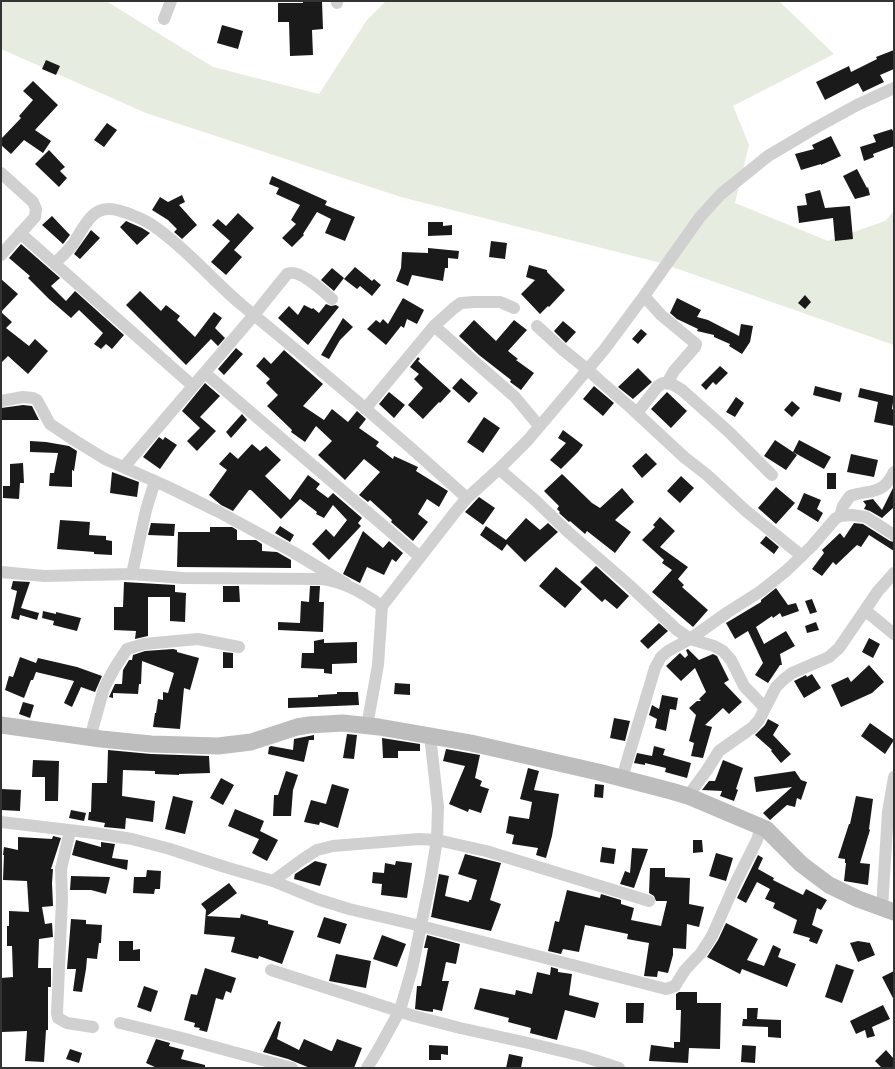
<!DOCTYPE html>
<html>
<head>
<meta charset="utf-8">
<style>
	body { margin:0 }
	#map { position:relative; width:895px; height:1069px; overflow:hidden; background:#fff; font-family:"Source Sans 3",sans-serif }
	canvas { display:block }
	.frame { position:absolute; inset:0; border:2px solid #333; pointer-events:none }
</style>
</head>
<body>
<div id="map">
<canvas width="895" height="1069"></canvas>
<div class="frame"></div>
</div>
<script>
const ctx = document.querySelector('canvas').getContext('2d');
ctx.lineJoin = 'round';
function paint(path, color) { ctx.fillStyle = color; ctx.fill(path, 'evenodd'); }
function strokePath(path, color, width, dash) { ctx.strokeStyle = color; ctx.lineWidth = width; ctx.lineCap = dash ? 'butt' : 'round'; ctx.setLineDash(dash || []); ctx.stroke(path); }
const green = new Path2D(`
	M1,1H106L213,67L319,94L367,20L386,1H779L834,54L733,106L749,145L735,203L828,241L885,221L894,211V345L661,263L401,197L146,113L1,49Z`);
const building = new Path2D(`
	M303,1H322L323,29L312,30L313,55L290,56L289,22H278V3H303Z
	M222,25L243,31L238,49L217,43Z
	M894,50V69L880,75L884,82L863,92L858,83L825,100L816,82L849,66L851,72L877,59L876,57Z
	M46,60L60,66L56,75L42,69Z
	M33,81L58,105L35,130L51,141L43,153L24,140L11,154L1,145V139L21,118L19,116L33,100L23,91Z
	M107,123L117,130L104,147L94,140Z
	M892,129L894,134V146L873,154L874,157L864,161L860,147L876,142L873,135Z
	M831,136L841,156L821,165V164L801,170L795,154L814,149L812,145Z
	M49,150L65,167L60,171L67,178L59,187L35,164Z
	M857,169L867,188L868,187L870,195L855,199L843,176Z
	M272,176L327,201L325,205L355,217L345,241L325,233L331,219L317,212L303,234L304,235L292,247L282,238L296,224L291,220L300,205L276,194L279,188L269,184Z
	M820,190L825,208L850,206L853,239L835,241L833,218L799,223L797,206L807,205L805,194Z
	M182,195L185,202L179,205L197,225L182,239L174,232L177,229L168,220L152,210L160,197L168,202Z
	M238,213L254,228L234,250L242,257L226,275L211,262L230,241L212,225L218,219L226,226Z
	M52,216L70,235L63,244L42,225Z
	M126,221L142,228L150,233L137,245L120,227Z
	M428,222H443V226L452,225V235L428,236Z
	M91,230L100,238L80,259L74,254Z
	M491,241L507,243L505,259L489,257Z
	M21,244L60,278L51,286L66,301L75,291L124,335L112,349L106,344L101,349L94,344L103,333L79,310L71,318L49,299L28,278L30,276L9,258Z
	M428,248L459,251L458,259L448,258V268H445L443,281L412,275L408,286L396,281L401,268L402,252L428,253Z
	M529,265L547,270V272L565,290L549,307L548,306L540,314L521,294L535,280L526,277Z
	M355,267L372,281L374,279L381,285L372,296L360,286L357,289L344,279Z
	M332,268L344,278L334,291L321,280Z
	M1,279L18,294L1,312Z
	M140,291L161,311L166,305L180,316L177,320L195,337L214,312L222,318L215,328L225,338L218,346L211,339L186,365L126,305Z
	M805,295L811,302L805,309L798,303Z
	M403,298L424,310L417,324L407,319L404,328L401,326L386,345L367,329L376,320L380,323L383,319L388,324Z
	M677,298L701,310L697,317L708,320L739,336L741,324L753,326L750,342L742,354L729,346L730,344L714,337V335L697,331L698,329L677,319L670,313Z
	M326,304L331,306L336,305L339,307L308,345L278,318L289,306L298,315L304,305L312,309L313,308L319,313Z
	M1,312L12,322L6,328L29,346L35,339L48,351L28,374L8,356L1,363Z
	M343,318L353,327L340,340L329,359L321,355Z
	M474,320L496,341L514,320L527,330L508,351L518,359L516,360L534,373L521,390L510,382L511,380L479,355L459,336Z
	M563,321L576,332L566,343L554,331Z
	M641,329L647,334L638,344L632,339Z
	M236,348L243,354L224,375L218,369Z
	M284,350L323,384L303,406L324,420L332,409L348,422L357,411L366,419L359,428L379,442L376,446L393,459L394,456L418,467L416,471L448,491L439,507L427,499L418,514L428,522L413,541L391,522L392,520L370,500L368,502L359,495L380,472L364,459L345,480L318,455L332,441L316,426L305,442L291,432L292,430L267,406L278,395L266,383L270,379L256,366L264,357L271,364Z
	M418,357L420,359L418,361L451,391L440,403L439,402L423,419L408,405L423,388L414,379L419,374L410,367Z
	M720,366L728,373L716,385L713,382L706,390L701,385Z
	M638,368L652,382L633,399L618,387Z
	M461,378L478,393L469,403L452,388Z
	M205,383L220,396L200,417L216,431L197,451L187,441L200,428L182,411Z
	M594,386L614,403L603,416L583,399Z
	M815,386L842,393L840,402L813,395Z
	M860,388L894,396L892,409L894,410V426L874,422L878,402L858,397Z
	M389,392L405,405L394,418L379,404Z
	M667,392L687,411L671,428L651,409Z
	M736,397L744,403L735,417L726,412Z
	M792,401L800,408L792,417L784,410Z
	M23,405L32,406L39,420H1V408Z
	M242,414L248,421L247,420L231,438L226,432Z
	M484,417L500,428L483,453L467,442Z
	M563,430L583,445L578,452L561,469L550,460L566,443L558,438Z
	M159,437L163,440L165,437L177,445L160,469L143,457Z
	M775,440L793,452L799,440L831,457L824,469L793,452L797,455L786,470L764,456Z
	M30,441L46,442L69,446L77,451L74,471L72,470V487L49,486L50,473H54L58,453L30,452Z
	M252,444L260,451L266,446L281,460L265,476L290,500L308,475L320,484L316,489L328,498L333,493L362,518L358,523L361,526L329,560L312,544L326,529L334,537L347,520L333,505L324,518L316,514L317,512L300,499L281,519L251,490H249L233,511L221,505L209,495L227,470L219,464L230,452L238,459Z
	M646,453L657,464L642,478L632,466Z
	M851,454L878,460L874,477L847,472Z
	M23,463L24,483H20L19,499L3,498V486H10V464Z
	M112,472L139,482L137,497L110,493Z
	M827,473H836V489H827Z
	M562,474L592,503L600,508L622,488L634,502L615,520L631,532L615,553L587,531L585,534L570,521L569,522L559,513L560,512L557,509L559,506L544,491Z
	M681,476L694,488L680,503L667,491Z
	M894,486V507L882,518L870,511L864,509L866,505L863,501L873,499L882,510Z
	M776,487L795,503L776,524L758,508Z
	M804,493L821,500L817,509L823,513L818,522L797,509Z
	M479,497L495,508L483,525L465,512Z
	M660,517L675,531L660,547L688,567L678,579L684,585L682,587L708,610L693,627L652,592L672,570L662,563L664,560L642,540L655,527L653,525Z
	M526,518L540,530L548,523L558,532L525,562L507,544L502,551L480,535L486,526L506,540Z
	M60,520L90,522L89,535L106,536V540L112,541V555L94,554V552L57,549Z
	M151,523L175,524L174,536L148,535Z
	M854,523L863,524L890,541L894,542V551L869,535L861,547L857,545L836,565L833,562L822,576L812,569L824,553L822,550L840,533L844,538Z
	M280,526L294,535L290,542L275,533Z
	M210,527H232L237,530V540H256L262,544V551L277,552L291,560V568L177,567L178,532H210Z
	M363,531L383,548L389,541L403,553L396,562L392,559L384,575L367,567L360,583L343,574Z
	M766,536L779,547L774,554L760,543Z
	M596,566L629,596L617,609L605,599L602,602L580,582Z
	M556,567L582,589L565,608L539,586Z
	M13,581L30,582L21,608L39,613L37,620L20,615L19,620L11,618L17,591L11,589Z
	M124,582L175,585V592L186,593L185,622L170,621V597H148V636L135,639L136,631L114,630V607H123Z
	M223,586H239L240,602H223Z
	M310,586H320L319,602H324L323,632L278,630V622L300,623L301,601L309,602Z
	M776,588L788,605L796,603L799,611L782,617L780,613L773,618L772,616L756,627L764,644L786,631L795,646L780,654L782,665H780L768,683L755,675L763,663L748,631L735,639L726,623L761,602V600Z
	M812,599L817,612L810,614L805,601Z
	M43,611L56,614V612L81,618L77,631L53,625L54,621L42,618Z
	M816,622L819,630L807,633L805,626Z
	M659,623L668,631L648,649L640,641Z
	M869,638L880,644L873,658L862,652Z
	M324,639V643L357,642V663L332,664V674L324,673V669L301,668L302,653H314V641Z
	M173,649L177,650V652L199,658L190,690L184,688L180,729L153,727L155,713H156L158,699L163,700V692L168,693L174,673L142,661L141,684H139L138,694L113,693V698L109,697L115,684H122L123,670L129,660H132L133,655L145,651Z
	M688,649L699,660L713,654L717,656L729,680L724,683L742,702L729,714L723,708L705,725L712,727L703,758L691,756L694,743L689,741L696,715L689,708L697,701H701L699,699L706,692L695,668L681,681L666,666L680,653L685,658L688,655L686,650Z
	M223,652L233,653V668H223Z
	M20,657L36,663L38,658L77,667L102,676L95,692L81,687L72,707L64,703L74,681L36,672L33,680H31L24,698L5,690L9,676L13,677Z
	M869,665L884,682L872,693L841,707L831,685L848,677L851,682Z
	M812,674L821,688L804,698L794,681L806,675L807,677Z
	M395,683L410,684V695L394,694Z
	M337,692H358L359,705L288,708V698L318,697V695L337,694Z
	M662,695L678,698L676,710L670,709L666,731L655,728L657,719L649,715L652,705L659,709Z
	M23,702L34,705L30,718L19,714Z
	M614,718L630,721L625,741L610,738Z
	M768,719L779,725L773,735L791,754L781,763L771,751L772,750L755,735L765,725Z
	M870,723L894,740L885,754L861,736Z
	M347,734L357,735L354,759L343,758Z
	M314,735V740H309L304,762L268,754L269,747L271,746L293,750L294,739Z
	M382,738L420,744V751H398V758H383Z
	M654,746L665,749L663,755L691,763L687,778L665,772L666,768L645,763V765L634,763L637,753L652,756Z
	M446,749L480,755L475,778L482,781L480,786L489,789L481,813L469,809L468,812L449,804L465,766L443,761Z
	M108,750L151,754L209,756L210,773L179,774V775L155,774V771L123,770L122,796L155,801L153,822L126,818L125,829L104,827L105,823L88,820L89,812H91L92,783H107Z
	M33,760L59,761L58,801H45V777H32Z
	M723,760L743,768L736,789L738,790L734,801L720,796L722,791L702,790L709,781H715Z
	M528,768L539,771L534,790L559,794L552,836L546,858L536,855L538,848L512,844L514,835L506,833L509,816L529,819L532,802L520,799Z
	M286,771L298,775L293,790L291,816H273L274,795H278Z
	M795,771L801,780L807,782L801,800L797,798L795,807L787,805L770,820L763,813L792,787L756,792L754,777Z
	M221,778L234,785L223,805L210,798Z
	M332,784L349,789L338,828L320,822L319,825L304,822L311,800L326,804Z
	M595,784L604,785L603,798L594,797Z
	M1,789L21,790L20,811L1,810Z
	M173,796L193,801L185,834L165,829Z
	M856,796L873,799L869,829L870,830L860,863L870,864L868,885L844,881L846,863H845V859L838,858L849,824H850Z
	M235,809L264,821L260,831L278,840L267,861L252,853L259,839L228,826Z
	M71,810L86,813L84,821L69,818Z
	M53,836L61,838L51,869H53L52,883L53,906L42,907L45,924L52,923L53,937L39,939L38,968H51V987H48V1030H46L44,1062L25,1061L27,1031L2,1032L1,978L13,977L12,946H7V926H9V911L29,912L27,881L3,880L4,855H3L4,847L18,850V837L52,839Z
	M76,840L101,847V842L115,844L112,858L128,860L127,870L72,855Z
	M693,840H702L703,852L693,853Z
	M602,847L616,849L614,864L600,862Z
	M632,848L648,849L634,888L620,884L625,871L630,873Z
	M716,853L733,858L726,881L709,876Z
	M465,854L501,863L490,900L501,904L491,931L431,917L439,874L449,876L445,896L469,902V900H471L477,880L458,874Z
	M758,855L763,858L758,869L774,878L773,880L803,895L806,889L827,900L821,910L817,908L812,925L823,930L817,944L809,941L810,938L793,933L797,920L773,908L775,903L765,899L770,889L757,882L746,903L737,898Z
	M315,861L327,864L320,886L294,879L295,874Z
	M396,861L412,863L407,898L381,895L382,884L372,883L373,872L384,873L385,863L395,865Z
	M650,868H665V877L690,878L689,904L704,907L699,927L687,924L686,949L673,948V955L668,973L658,971L657,977L644,976L649,943L627,939L628,934L585,925L579,952L563,949L561,954L548,951L555,921L559,922L567,890L600,898L601,894L621,900V904L634,908L631,920L661,926L667,901H656L654,896L649,893Z
	M147,870L161,871L160,889H155L154,894L133,893L134,877H146Z
	M71,876L110,877L106,894L91,890H70Z
	M229,883L237,893L207,916L240,918L241,914L268,921V924L294,931L282,964L259,956L258,959L231,952L235,937L204,934L206,910L201,904Z
	M324,917L347,924L340,944L317,937Z
	M71,919L86,920V924L102,925L101,943H99L97,959L87,958L86,969L82,992L73,991L76,969H67Z
	M726,923L758,939L747,960L764,966L773,945L781,949L778,957L796,964L787,987L742,969L740,974L707,957L718,940Z
	M382,935L406,944L397,967L373,959Z
	M427,935L460,944L456,964L446,962L442,981H449L442,1011L433,1009V1012L425,1011L415,1009L417,986H421L428,948H424Z
	M119,941H133V950L140,949V961H119Z
	M858,941L870,943L875,955L858,962L850,943Z
	M336,954L371,961L366,988L329,981Z
	M836,964L854,970L842,1003L825,997Z
	M551,967L558,969V972L572,974L569,995L599,1003L595,1018L565,1010L557,1040L530,1033L531,1028L508,1022L509,1018L474,1009L480,988L515,995L516,990L532,994L537,972L550,975Z
	M205,968L236,978L231,993L226,991L223,1000L216,998L207,1032L199,1030L200,1028L194,1027L195,1023L184,1020L191,994L197,995Z
	M894,971V1000L882,977Z
	M144,986L158,991L151,1012L137,1007Z
	M679,992H697V1003H721L720,1049L689,1048L688,1063L649,1061L651,1045L674,1048V1042H680L681,1010H676V994Z
	M626,1003H644L643,1023H626Z
	M883,1005L890,1019L872,1027L875,1036L867,1038L865,1030L856,1034L850,1021Z
	M747,1008H758L757,1019L781,1020V1038L768,1037V1027L742,1026L743,1019H747Z
	M278,1021L281,1022L277,1039L299,1050L304,1039L331,1051H332L337,1039L362,1048L354,1068H310L288,1059L263,1052Z
	M156,1039L170,1043L169,1046L184,1050L181,1059L205,1065V1068H157L146,1063Z
	M429,1045L448,1046V1055L441,1054V1060H429Z
	M742,1045L756,1046L755,1063L741,1062Z
	M70,1049L82,1053L79,1063L66,1059Z
	M886,1050L894,1059V1068H882L875,1061Z
	M509,1054L523,1057L521,1068H506Z`);
const street = new Path2D(`
	M337,3V1
	M164,19L171,1
	M1,173L33,202L36,209L35,217L1,255
	M20,233L193,386
	M55,263C61,257 68,251 73,244C82,231 90,209 108,209C119,208 146,220 155,227C187,249 213,281 243,306C319,368 394,432 467,498
	M644,296L700,217L721,194L768,156L817,127L857,105L894,88
	M434,326L515,397L539,426
	M537,326L562,349L588,370L599,380L629,406L684,457L707,475L746,511L802,556
	M205,373L420,557
	M1,401L23,397L33,398L37,400L50,424L74,440L105,459L168,487L219,512L293,552L346,584
	M365,409L434,326L454,308L461,303L474,302H500L514,308
	M637,413L658,386L663,383L672,384L682,390L729,432L772,475
	M124,467L254,315L287,274C298,268 323,291 332,299
	M499,469L536,501L567,531L629,585L676,629L690,639L714,646L723,651L731,660L744,686L765,708
	M840,516L843,506L850,496C871,489 882,496 894,472
	M1,572L44,576L132,574L183,578L322,579C345,582 363,593 382,606
	M132,574L146,510L155,481
	M866,611L894,634
	M367,726L378,665L382,606L456,511L467,498L499,469L528,440L604,350L644,296L661,315L696,344L695,347L674,371L667,383
	M90,738L104,688L114,669L127,649L144,644L198,639L239,647
	M622,778L655,668L661,657L668,651L690,639L728,612L761,591L786,571L812,546L835,519L840,516L852,515L866,517L894,535
	M688,796L707,770L719,751L753,727L759,720L776,687L783,680L792,673L829,657L839,648L878,591L894,573
	M1,822L94,833L132,839L170,849L225,867L273,881L317,899L349,909L421,926L666,989L675,986L685,970L701,953L712,936L735,884L757,840L761,827
	M70,831L61,869L62,899L57,1013L58,1018L67,1023L93,1027
	M273,881L303,859L317,850L333,846L419,839L437,840L486,851L649,901
	M882,908L888,812L894,777
	M271,970L414,1016L460,1028L528,1043L582,1056L619,1068
	M120,1023L178,1037L292,1068
	M367,1068L378,1050L400,1010L412,969L430,882L437,840L438,807L430,735`);
const secondary = new Path2D(`
	M1,725L101,739L151,744L218,746L251,742L297,727L309,725L343,723L379,727L471,743L598,772L671,791L688,796L766,829L801,864L829,885L858,899L894,912`);
paint(green, '#e6ecdf');
paint(building, '#1a1a1a');
strokePath(street, '#d0d0d0', 12);
strokePath(secondary, '#bdbdbd', 17);
</script>
</body>
</html>
